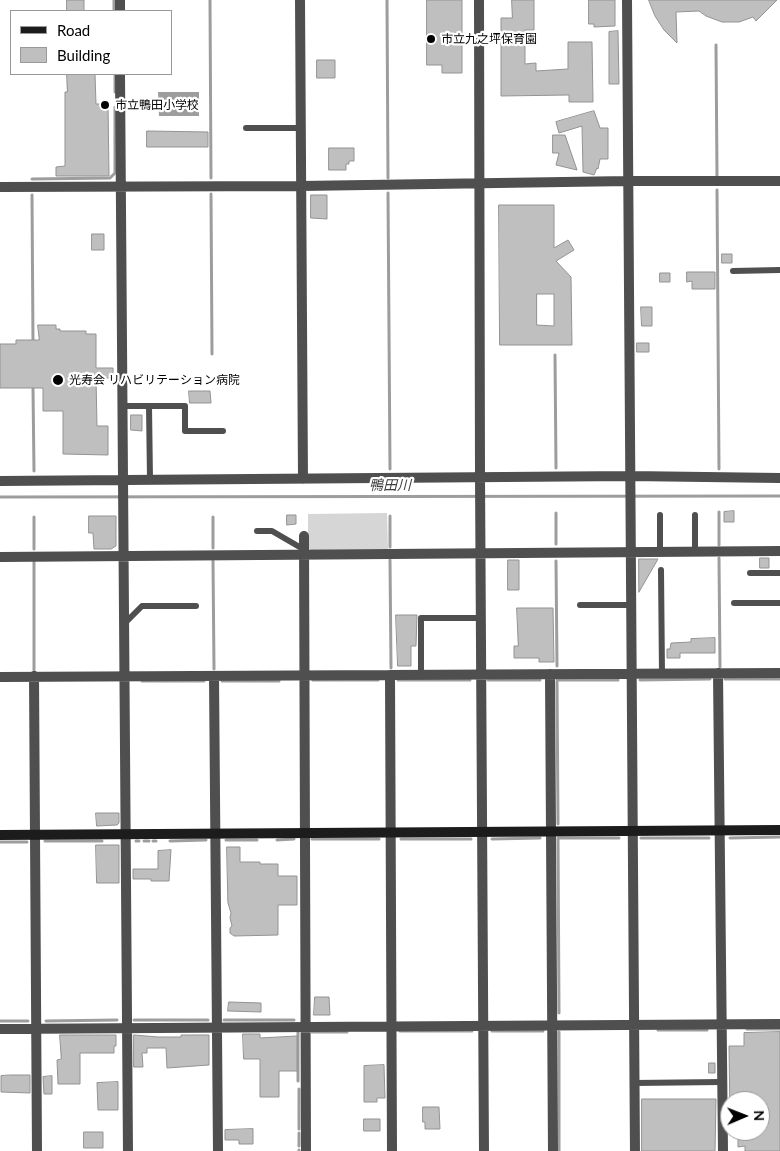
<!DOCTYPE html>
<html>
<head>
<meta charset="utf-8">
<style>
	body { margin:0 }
	#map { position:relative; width:780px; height:1151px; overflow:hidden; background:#fff; font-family:Lato,sans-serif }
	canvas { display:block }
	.legend { position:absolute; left:10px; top:10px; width:162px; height:65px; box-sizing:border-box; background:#fff; border:1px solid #999; margin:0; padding:6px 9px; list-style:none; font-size:15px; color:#000 }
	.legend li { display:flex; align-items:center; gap:10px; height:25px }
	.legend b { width:25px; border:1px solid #999 }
	.north { position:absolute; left:720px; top:1091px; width:50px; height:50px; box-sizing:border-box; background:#fff; border:1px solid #999; border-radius:50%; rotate:89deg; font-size:14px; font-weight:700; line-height:20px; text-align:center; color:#000 }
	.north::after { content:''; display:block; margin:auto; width:18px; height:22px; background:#000; clip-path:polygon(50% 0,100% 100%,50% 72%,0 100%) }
</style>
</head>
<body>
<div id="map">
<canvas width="780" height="1151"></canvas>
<ul class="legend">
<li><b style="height:6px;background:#1c1c1c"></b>Road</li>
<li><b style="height:14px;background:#bfbfbf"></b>Building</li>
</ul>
<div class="north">N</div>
</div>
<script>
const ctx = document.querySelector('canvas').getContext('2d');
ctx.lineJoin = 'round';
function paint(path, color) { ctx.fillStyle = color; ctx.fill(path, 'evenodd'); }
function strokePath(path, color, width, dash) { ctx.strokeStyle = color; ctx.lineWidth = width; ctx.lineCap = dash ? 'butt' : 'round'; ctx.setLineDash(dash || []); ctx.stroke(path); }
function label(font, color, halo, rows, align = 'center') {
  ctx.font = font + ' Lato,"Noto Sans JP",sans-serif'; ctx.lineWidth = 4.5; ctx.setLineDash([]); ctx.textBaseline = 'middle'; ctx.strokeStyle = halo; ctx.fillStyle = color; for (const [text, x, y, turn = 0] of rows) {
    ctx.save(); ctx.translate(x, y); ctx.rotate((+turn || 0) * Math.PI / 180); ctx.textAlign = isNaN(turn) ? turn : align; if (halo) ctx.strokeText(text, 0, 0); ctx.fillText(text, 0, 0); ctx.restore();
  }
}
const green = new Path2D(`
	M387,513L388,549L311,550L308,548V514Z`);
const water = new Path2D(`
	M158,92H199V116H159Z`);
const stream = new Path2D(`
	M114,0V11
	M210,0L211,178
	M387,0L388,178
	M716,45L717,176
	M115,74V92
	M32,179L110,178L115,173V107
	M717,190L719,469
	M388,193L390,469
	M211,194L212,354
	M32,195L33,342
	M555,355L556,468
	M33,389L34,471
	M0,497L780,496
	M719,512V545
	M556,513V544
	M390,516V547
	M34,517V549
	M213,517V548
	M719,558L720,667
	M390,560L391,668
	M213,561L214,669
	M556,561L557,666
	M34,562V670
	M725,679H780
	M313,680H378
	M398,680H470
	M488,680H540
	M557,680H618
	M640,680L710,679
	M142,681H204
	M222,681H279
	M557,682L558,824
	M641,838H709
	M730,838L780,837
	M312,839H379
	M401,839H471
	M492,839L540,838
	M226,840H257
	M277,840L294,839
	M45,841H102
	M136,841H139
	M144,841H149
	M153,841H156
	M170,841L206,840
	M0,842H27
	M559,1013L558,838H619
	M134,1020H208
	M224,1020H294
	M0,1021H28
	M46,1021L117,1020
	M747,1029H780
	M658,1030H707
	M400,1031H472
	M492,1031H543
	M298,1032V1081
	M312,1032H347
	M559,1032V1151
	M299,1089V1129
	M299,1133V1146
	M299,1150V1151`);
const building = new Path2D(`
	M67,0H84V11H67Z
	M427,0H462V73H442V65H427Z
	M512,0H534V30H525V64L536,63V71L568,69V42H592L593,102H569V95L501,96V18H512Z
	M589,0H615V26L594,27V24H589Z
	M649,0H777L756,21L753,17L739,22H722L706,16L699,11L676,12L677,43L664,30L655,16Z
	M618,31L619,84H609V32Z
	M317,60H335V78H317Z
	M67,74H95L96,104H108L109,176H56V167L65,166V92H67Z
	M594,111L600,128H608V159H600L598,169L597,168L594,175L583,172L582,126L559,133L556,122Z
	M147,131L208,132V147H147Z
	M553,135H565L577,170L556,165L559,153H553Z
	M329,148H354V161H349V164H346V170H329Z
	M311,195H327V219L311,218Z
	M499,205H554V248L568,240L574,250L556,261L571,277L572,345H500ZM537,294H554V326L537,325Z
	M92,234H104V250H92Z
	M722,254H732V263H722Z
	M687,272H715V289H692V281L687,282Z
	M660,273H670V282H660Z
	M641,307H652V326H642Z
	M38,325H56V329H60V331H86V334H96V368H113V378H96L97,426H108V455L63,454V411H43V388H0V344H16V340H39Z
	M637,343H649V352H637Z
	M189,391H210L211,403H190Z
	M131,415H142V431L131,430Z
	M734,511V522H724V512Z
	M287,515H296V524L287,525Z
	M89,516H116V546L111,549H94L93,533H89Z
	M760,558H769V568H760Z
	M639,559H658L639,592Z
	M508,560H519V590H508Z
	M517,608H553L554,662H539V658H514V646H518Z
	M396,615H417L416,646H411V666H398Z
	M715,638V653H680V658H667V649H670L671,643L691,642V639Z
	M96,813H119V823L117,825L97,826Z
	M96,845H119V883H97Z
	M227,847H240V862H260V864H278V876H297V905H278V935L234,936L230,933V928L232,926L230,918L231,913L228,903Z
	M171,850L169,881H151V879H133V869H158V851Z
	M315,997H329L330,1015H314Z
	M229,1002L261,1003V1012L228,1011Z
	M780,1032V1151H745V1146L738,1147V1131H760V1101H730V1121L729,1046H744V1033Z
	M243,1034H260V1038L297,1036V1071H279V1097H260V1059H244Z
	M60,1035H116V1046H114V1053H80V1084H58L57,1060L61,1059Z
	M134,1035L158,1037H181V1035H209V1065L167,1068L166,1048H147V1053H142L143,1067H134Z
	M709,1063H715V1073H709Z
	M384,1065L385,1098H377V1102H364V1066Z
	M10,1075H30V1093L1,1092V1076Z
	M52,1076V1094H44L43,1077Z
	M118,1082V1110H98L97,1083Z
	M642,1099H716L715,1151H642Z
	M423,1107H439L440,1129H425V1122H423Z
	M364,1119H380V1131H364Z
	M253,1129V1144H239V1140H225V1130Z
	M84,1132H103V1148H84Z`);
const lane = new Path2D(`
	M246,128H301
	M733,271L780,270
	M122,406H185V431H223
	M149,406L150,480
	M660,515V552
	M695,515V552
	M257,531H272L303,549
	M661,570L662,674
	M750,573H780
	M734,603H780
	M580,605H631
	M125,623L142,606H196
	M421,675V618H482
	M634,1083L722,1082`);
const street = new Path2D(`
	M120,0V11
	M300,0L303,479
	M479,0L480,477L484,1151
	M627,0L635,1151
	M120,74L128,1151
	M0,187L301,186L629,181H780
	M0,481L630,476L780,478
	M304,536L306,1151
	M0,557L780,551
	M718,673L723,1151
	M550,674L553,1151
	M390,675L392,1151
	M34,676L37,1151
	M214,676L218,1151
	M0,677L780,673
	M0,1029L780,1024`);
const secondary = new Path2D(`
	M0,835L780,830`);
const markers = [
	[431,39,5,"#000"],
	[105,105,5,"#000"],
	[58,380,6,"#000"]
];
const poiNames = [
	["市立九之坪保育園",441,39],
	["市立鴨田小学校",115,105],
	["光寿会 リハビリテーション病院",69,380]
];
const waterNames = [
	["鴨田川",390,485]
];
paint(green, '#d6d6d6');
paint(water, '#9d9d9d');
strokePath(stream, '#9d9d9d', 3);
paint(building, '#bfbfbf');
strokePath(building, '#939393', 1);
strokePath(lane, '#4f4f4f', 6);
strokePath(street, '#4f4f4f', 10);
strokePath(secondary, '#1c1c1c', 10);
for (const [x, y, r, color] of markers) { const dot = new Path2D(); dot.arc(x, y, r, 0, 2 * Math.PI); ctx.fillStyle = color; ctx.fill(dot); strokePath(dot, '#fff', 2); }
label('12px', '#000', '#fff', poiNames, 'left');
label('italic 14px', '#3e3e3e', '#fff', waterNames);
</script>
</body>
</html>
